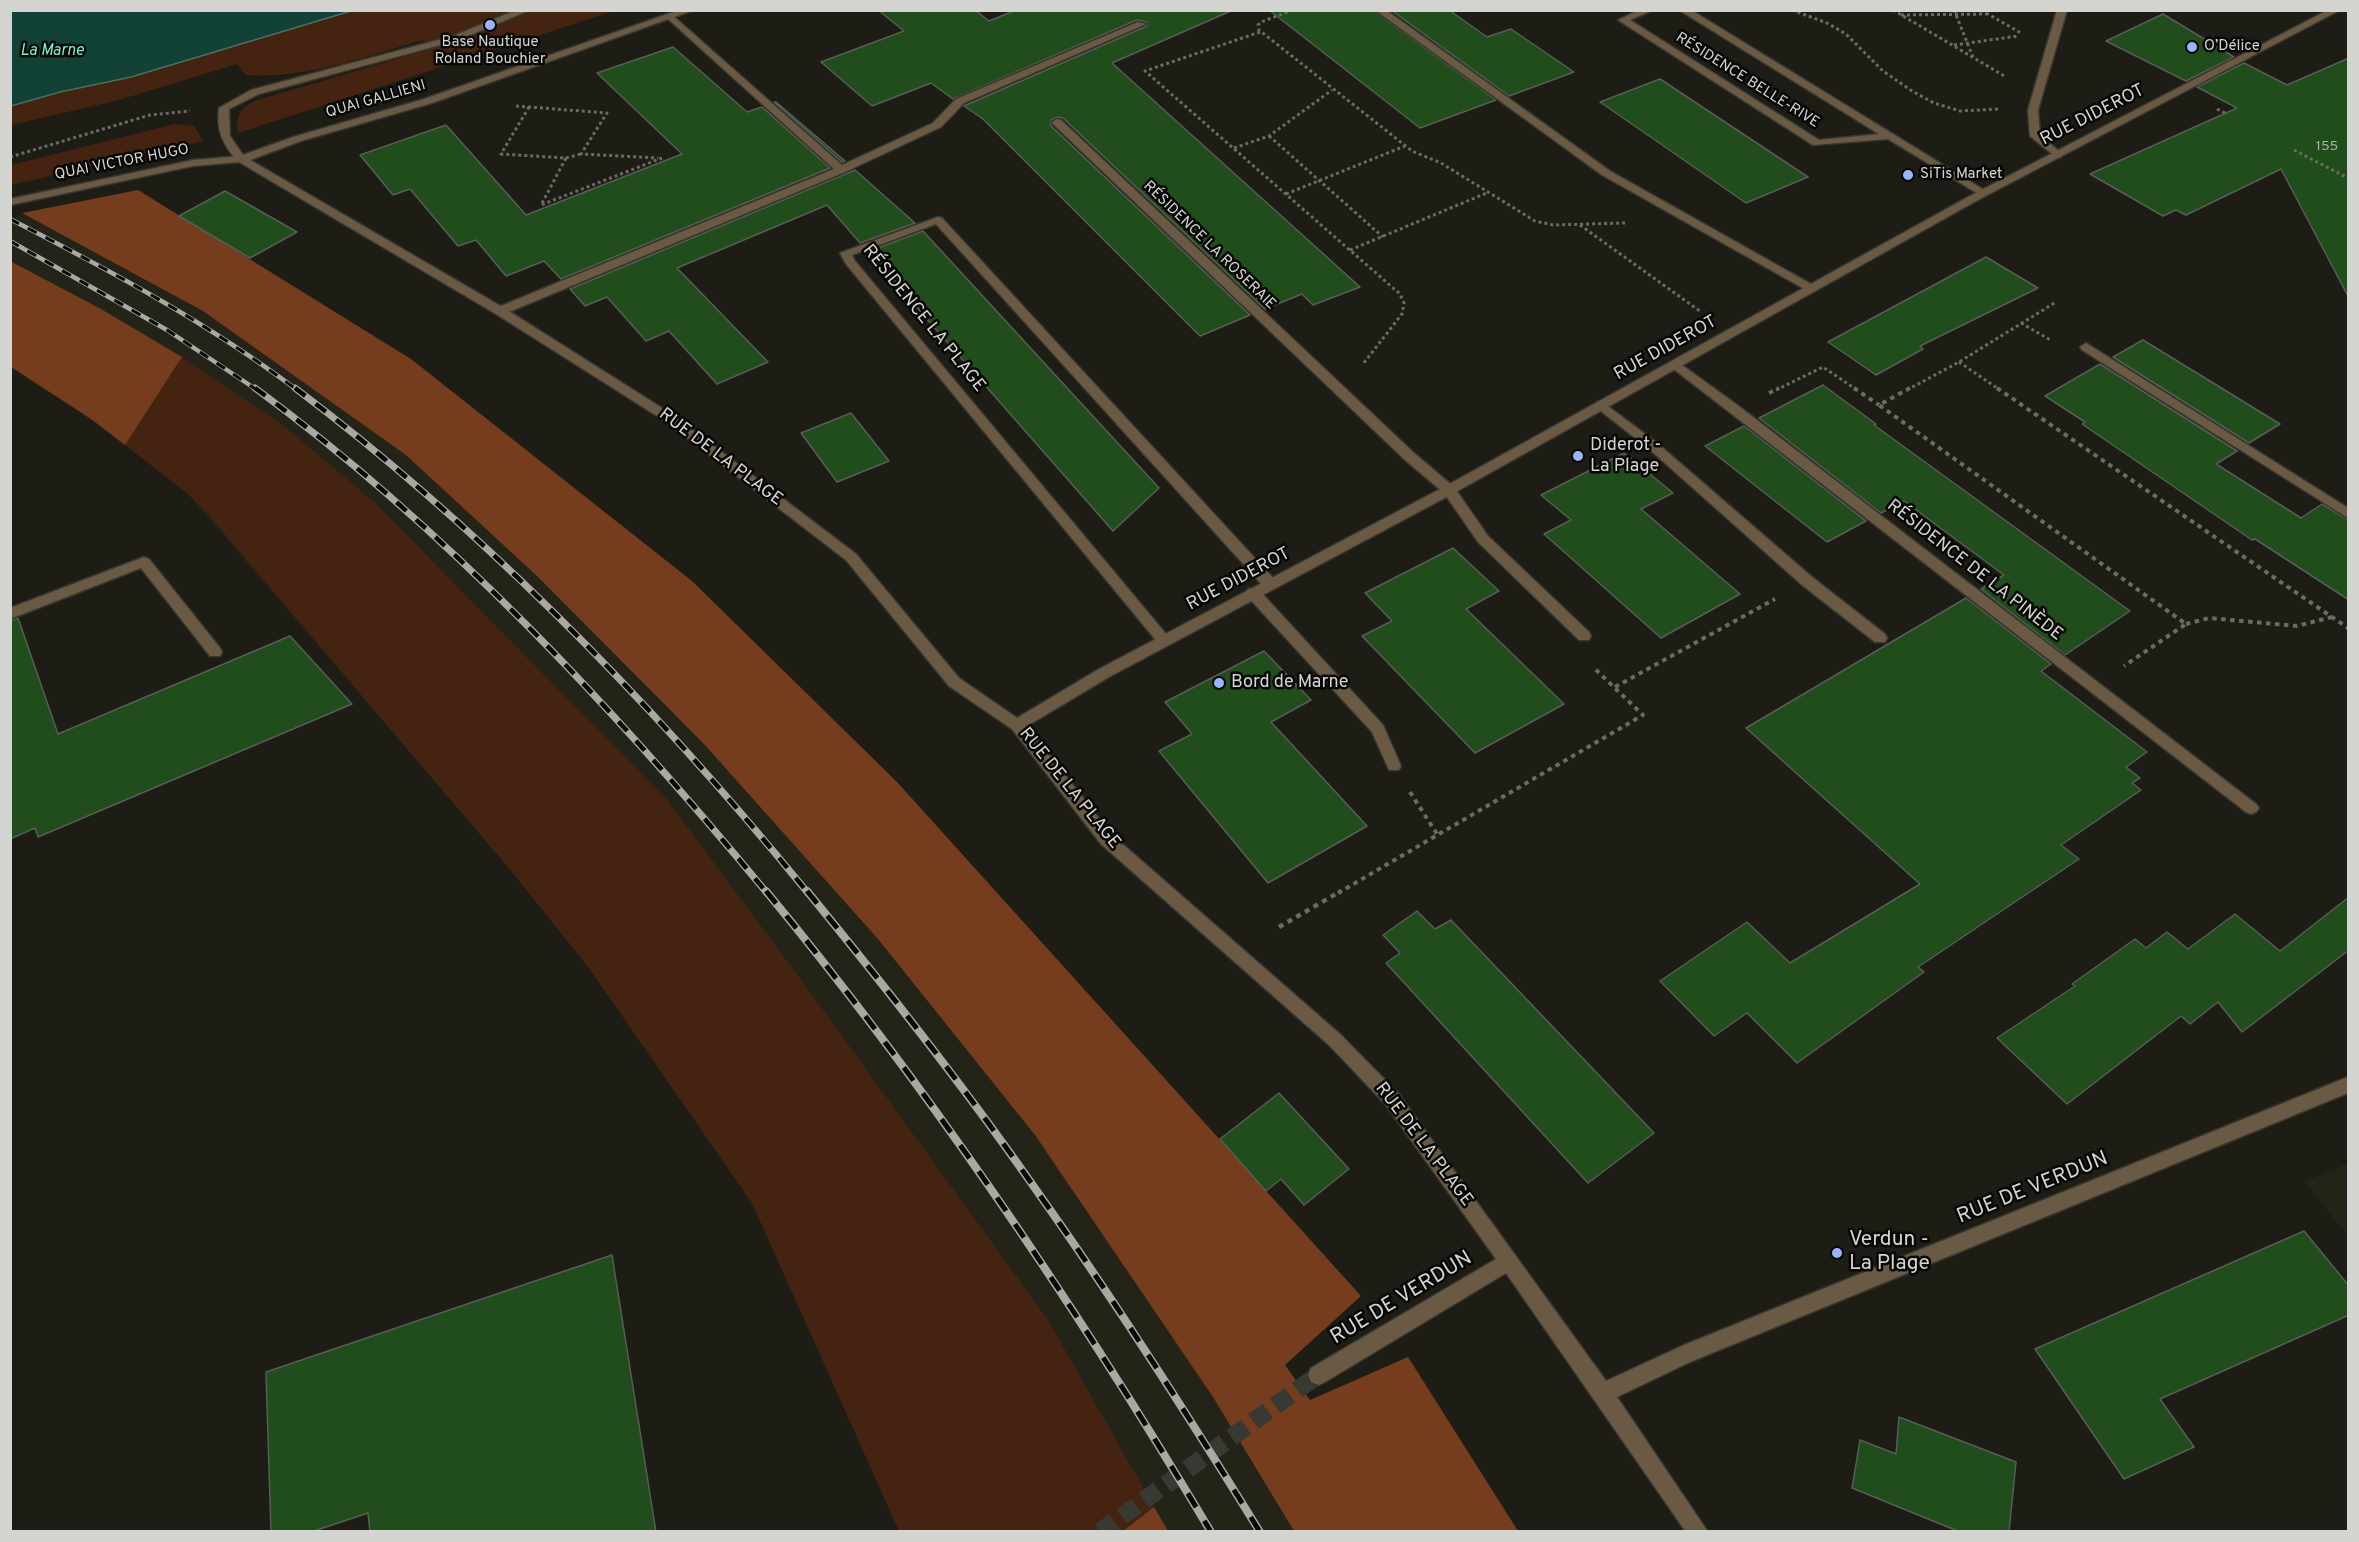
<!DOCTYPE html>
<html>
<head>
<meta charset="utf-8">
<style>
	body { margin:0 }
	#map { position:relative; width:2359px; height:1542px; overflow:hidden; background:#1d1d16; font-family:Overpass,sans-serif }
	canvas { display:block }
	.frame { position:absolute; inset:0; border:12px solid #d4d5d0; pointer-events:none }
</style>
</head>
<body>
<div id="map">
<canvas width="2359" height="1542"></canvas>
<div class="frame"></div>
</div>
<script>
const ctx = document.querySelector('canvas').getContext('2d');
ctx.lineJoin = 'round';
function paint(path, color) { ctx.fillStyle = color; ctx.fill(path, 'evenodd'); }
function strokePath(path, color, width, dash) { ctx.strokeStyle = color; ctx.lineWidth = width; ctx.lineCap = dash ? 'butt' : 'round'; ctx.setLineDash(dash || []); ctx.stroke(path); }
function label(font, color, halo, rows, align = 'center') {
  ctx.font = font + ' Overpass,sans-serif'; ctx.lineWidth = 5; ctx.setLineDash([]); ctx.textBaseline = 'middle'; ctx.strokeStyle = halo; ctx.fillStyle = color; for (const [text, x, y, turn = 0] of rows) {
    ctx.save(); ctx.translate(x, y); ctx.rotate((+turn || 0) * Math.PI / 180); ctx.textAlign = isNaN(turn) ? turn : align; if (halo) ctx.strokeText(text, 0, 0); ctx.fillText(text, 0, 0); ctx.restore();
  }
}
const built = new Path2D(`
	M138,190L411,359L692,581L897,782L1361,1296L1285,1365L1310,1400L1408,1357L1518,1531L1049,1532L1048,1529L1045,1532L899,1531L752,1203L589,968L512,872L187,493L91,419L11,367L10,218L48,208Z
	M2348,1163V1235L2304,1182Z`);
const green = new Path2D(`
	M351,11H614L238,133C236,116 239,110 254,101L431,49L423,40C366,56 307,79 246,75L237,64L119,100L11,125V106L60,92L131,77Z
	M175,124L194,126L203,141L11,185V165Z
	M182,357L284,426L375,503L668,801L810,992L1048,1320L1154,1507L1123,1531L1049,1532L1048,1529L1045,1532L899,1531L752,1203L589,968L512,872L206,512L187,493L125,445Z`);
const forest = new Path2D(`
	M138,190L411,359L692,581L897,782L1361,1296L1285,1365L1310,1400L1408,1357L1518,1531H1294L1213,1397L1035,1135L878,939L704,744L536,575L406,455L203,311L22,213Z
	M10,261L101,309L182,357L125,445L91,419L11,367Z
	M1154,1507L1168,1531H1123Z`);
const water = new Path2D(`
	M11,10H351V11L131,77L60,92L11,106Z`);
const building = new Path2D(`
	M878,10H975L989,21L1016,10H1233L1112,63L1360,287L1313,305L1302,294L1265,309L1063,118L1058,117L1051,120V126L1250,315L1200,336L983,119L964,106L1147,26V22L1137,20L953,99L931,83L872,106L821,62L904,31Z
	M1269,10H1373L1496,100L1420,128Z
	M1391,10H1449L1487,37L1511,29L1574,72L1509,96Z
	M2163,14L2234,57L2186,81L2106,41Z
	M673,47L747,112L762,107L830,168L561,279L544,261L506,276L476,240L458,246L410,189L393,195L360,155L446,125L526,215L682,154L597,73Z
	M2349,58V298L2281,169L2186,215L2176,210L2163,216L2090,174L2237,108L2197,87L2244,63L2287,85Z
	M1660,79L1808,177L1746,203L1600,102Z
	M774,102H776L845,161L842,162Z
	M855,170L915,223L860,243L827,205L677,268L768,362L717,384L669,331L646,341L607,297L585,306L570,289Z
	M225,191L297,232L250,258L179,216Z
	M923,231L1159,488L1113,531L868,252Z
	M1986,257L2038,288L1920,346L1923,349L1876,375L1828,342Z
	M2143,340L2280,424L2249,443L2113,357Z
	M2100,364L2237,451L2216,464L2301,518L2322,504L2349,520V600L2255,539L2252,540L2082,424L2085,422L2045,396Z
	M1823,385L1876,424L1874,425L2130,611L2065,655L1981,589L2004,575L1904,501L1881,513L1759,418Z
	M851,413L889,461L837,482L801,433Z
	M1744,426L1866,521L1827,542L1705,446Z
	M1624,453L1673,493L1641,509L1740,594L1661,638L1544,534L1571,520L1541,495Z
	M1453,548L1499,591L1466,609L1564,704L1475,753L1362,636L1392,621L1365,593Z
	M1966,598L2051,664L2041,671L2147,752L2126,767L2140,778L2132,783L2141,790L2061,845L2079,859L1918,967L1924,972L1797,1063L1747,1013L1714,1036L1660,981L1747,922L1790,963L1920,884L1746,728Z
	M18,618L58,734L290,636L352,704L38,837L35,828L10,839V621Z
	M1264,651L1311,700L1271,722L1367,826L1268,883L1159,751L1192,734L1165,702Z
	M2349,897V950L2242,1032L2218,1002L2190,1024L2181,1016L2067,1104L1997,1038L2075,986L2072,984L2135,939L2146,948L2167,932L2188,949L2235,914L2280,951Z
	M1417,911L1435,929L1451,920L1654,1133L1588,1183L1386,963L1400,953L1383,935Z
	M1279,1093L1349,1169L1304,1205L1281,1179L1266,1191L1220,1139Z
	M2304,1231L2349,1286V1315L2160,1399L2194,1447L2124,1479L2035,1349Z
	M612,1255L656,1532H370L368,1513L311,1532H271L266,1372Z
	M1899,1417L2016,1462L2009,1532H1960L1852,1488L1860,1440L1896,1454Z`);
const streetTunnel = new Path2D(`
	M1100,1532L1318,1375`);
const pathFar2 = new Path2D(`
	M1293,10L1261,22L1258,25L1259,30L1412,151L1441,163L1535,221L1553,225L1625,223
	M1792,10L1827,23L1846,34L1883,71L1912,91L1934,103L1960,111L1999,109
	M1893,10L2006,77
	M1954,10L1973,57
	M1981,10L2021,33
	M1901,15L1987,14
	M1260,32L1145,71L1400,294L1404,303L1402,314L1363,364
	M1954,45L2018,36
	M516,106L607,113L581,154L658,158
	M529,107L501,154L566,158L541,205L662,158
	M2217,109L2225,113
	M1269,136L1383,237
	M1234,148L1269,136L1332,90
	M2294,150L2348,178
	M10,157L150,115L190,111
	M566,158L581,154
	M1286,194L1405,146
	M1580,225L1701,312
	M1350,250L1489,192
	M2021,323L2052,341
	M1959,362L2000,390
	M1776,390L1823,367L1857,390
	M1907,390L1959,362L2056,302`);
const pathFar1 = new Path2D(`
	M1854,388L1879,405
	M1910,388L1879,405L2186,624L2124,666
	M1997,388L2348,628
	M1769,393L1779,388
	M2186,624L2209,618L2297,626L2332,617
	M1615,687L1775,599
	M1410,792L1437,834
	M1338,893L1643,715L1593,667`);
const path = new Path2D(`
	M1279,927L1341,891`);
const lane = new Path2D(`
	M516,10H530L459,40L259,94L229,109L230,136L246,159L245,161H237C223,144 216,131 219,108L251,90L453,36Z
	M1375,10H1386L1610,171L1818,288L1812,292L1808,291L1602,175Z
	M1639,10H1653L1630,20L1819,140L1879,134L1679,10H1691L1989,193L1984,196L1980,195L1888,139L1813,145L1618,20Z
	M2057,10H2067L2038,110L2040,135L2061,153V157L2057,158L2030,136L2028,110Z
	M671,14L842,165L933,123L956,99L1138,22L1146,24L964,103L941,127L845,172L504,314H496V308L834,169L668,19V15Z
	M1057,119L1061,120L1414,453L1454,487L1488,536L1589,632L1591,636L1589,640H1579L1478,542L1444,493L1404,459L1053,124L1052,122Z
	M938,217L942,218L1275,580L1277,584L1275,588H1265L936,224L852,255L855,261L1171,640L1169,644H1159L846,264L840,253Z
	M2086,343L2348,508V518L2082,350L2080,347Z
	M1675,360L1740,407L2256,804L2259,808L2256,812L2251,814L2246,812L1671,367L1669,364Z
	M1601,401L1657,443L1812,577L1885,634L1887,638L1885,642H1875L1802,585L1649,449L1597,408L1595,405L1597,402Z
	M144,557L149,559L220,648L222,652L220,656H210L141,568L10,619V608Z
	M1253,588L1258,589L1383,725L1401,766L1399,770H1389L1372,732L1248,597L1246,593L1248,589Z`);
const street = new Path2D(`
	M679,10H694L432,103L301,141L250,160L504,308L673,415L856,554L959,678L1017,718L1099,669L1444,487L1968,197L2328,10H2340L1976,201L1454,493L1109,677L1027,726L1111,834L1341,1035L1398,1093L1606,1381L1684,1345L2348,1077V1093L1690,1362L1617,1397L1708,1532H1686L1506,1273L1325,1382L1318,1385L1311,1382L1308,1375L1311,1368L1496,1259L1386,1105L1329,1045L1101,844L1012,729L949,686L846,560L665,421L496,314L239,162L193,166L10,205V199L193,160L240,156L293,137L424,99Z`);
const railFar2 = new Path2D(`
	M10,219C109,270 208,323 297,390
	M10,241L167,330L257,390`);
const railFar1 = new Path2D(`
	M255,388C448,530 615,709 767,893
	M295,388C486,532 657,708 808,893`);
const rail = new Path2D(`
	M766,891C931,1091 1078,1309 1211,1532
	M807,891C888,990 966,1089 1039,1194C1117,1304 1189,1417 1260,1532`);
const markers = [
	[490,25,6,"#98b6fd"],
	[2192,47,6,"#98b6fd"],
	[1908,175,6,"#98b6fd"],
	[1578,456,6,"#98b6fd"],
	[1219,683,6,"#98b6fd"],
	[1837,1253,6,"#98b6fd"]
];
const farNumbernames = [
	["155",2327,147]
];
const farPoinames = [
	["Base Nautique",490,43,"center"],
	["Roland Bouchier",490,60,"center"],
	["O’Délice",2204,47],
	["SiTis Market",1920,175]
];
const farStreetnames = [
	["RÉSIDENCE BELLE-RIVE",1747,81,32],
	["QUAI GALLIENI",376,100,-16],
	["QUAI VICTOR HUGO",122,163,-11],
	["RÉSIDENCE LA ROSERAIE",1209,246,44]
];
const farWaternames = [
	["La Marne",52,52]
];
const streetNames = [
	["RUE DIDEROT",2093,116,-27],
	["RÉSIDENCE LA PLAGE",923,319,51],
	["RUE DIDEROT",1666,349,-29],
	["RUE DE LA PLAGE",720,458,37],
	["RÉSIDENCE DE LA PINÈDE",1974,571,38],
	["RUE DIDEROT",1239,580,-28],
	["RUE DE LA PLAGE",1069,789,51],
	["RUE DE LA PLAGE",1423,1145,53]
];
const poiNames = [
	["Diderot -",1590,446],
	["La Plage",1590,467],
	["Bord de Marne",1231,683]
];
const nearStreetnames = [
	["RUE DE VERDUN",2033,1189,-22],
	["RUE DE VERDUN",1402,1299,-31]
];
const nearPoinames = [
	["Verdun -",1849,1241],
	["La Plage",1849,1265]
];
paint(built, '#232417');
paint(green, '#452311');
paint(forest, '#753c1e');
paint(water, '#124135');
strokePath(water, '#4c6d64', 1.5);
paint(building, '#214c1b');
strokePath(building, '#585e57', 1.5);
strokePath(streetTunnel, '#383932', 18, [18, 9]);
strokePath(lane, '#373730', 3);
strokePath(street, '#373730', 3);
strokePath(pathFar2, '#6b6b65', 3, [3, 3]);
strokePath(pathFar1, '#6b6b65', 4, [4.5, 4.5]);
strokePath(path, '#6b6b65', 4.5, [5, 5]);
paint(lane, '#6a5a43');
paint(street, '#6a5a43');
strokePath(railFar2, '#a8a9a3', 4.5);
strokePath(railFar1, '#a8a9a3', 7);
strokePath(rail, '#a8a9a3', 8);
strokePath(railFar2, '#070705', 3, [10]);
strokePath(railFar1, '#070705', 4.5, [13]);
strokePath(rail, '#070705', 5, [16]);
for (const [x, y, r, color] of markers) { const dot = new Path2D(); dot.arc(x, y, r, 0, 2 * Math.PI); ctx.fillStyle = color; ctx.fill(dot); strokePath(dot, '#070705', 2); }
label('14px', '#a7b3a3', null, farNumbernames);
label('15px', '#d4d5d0', '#070705', farPoinames, 'left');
label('15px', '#d4d5d0', '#070705', farStreetnames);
label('italic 16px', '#79f3d0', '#070705', farWaternames);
label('18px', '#d4d5d0', '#070705', streetNames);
label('18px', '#d4d5d0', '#070705', poiNames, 'left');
label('21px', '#d4d5d0', '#070705', nearStreetnames);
label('21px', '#d4d5d0', '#070705', nearPoinames, 'left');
</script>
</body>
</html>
